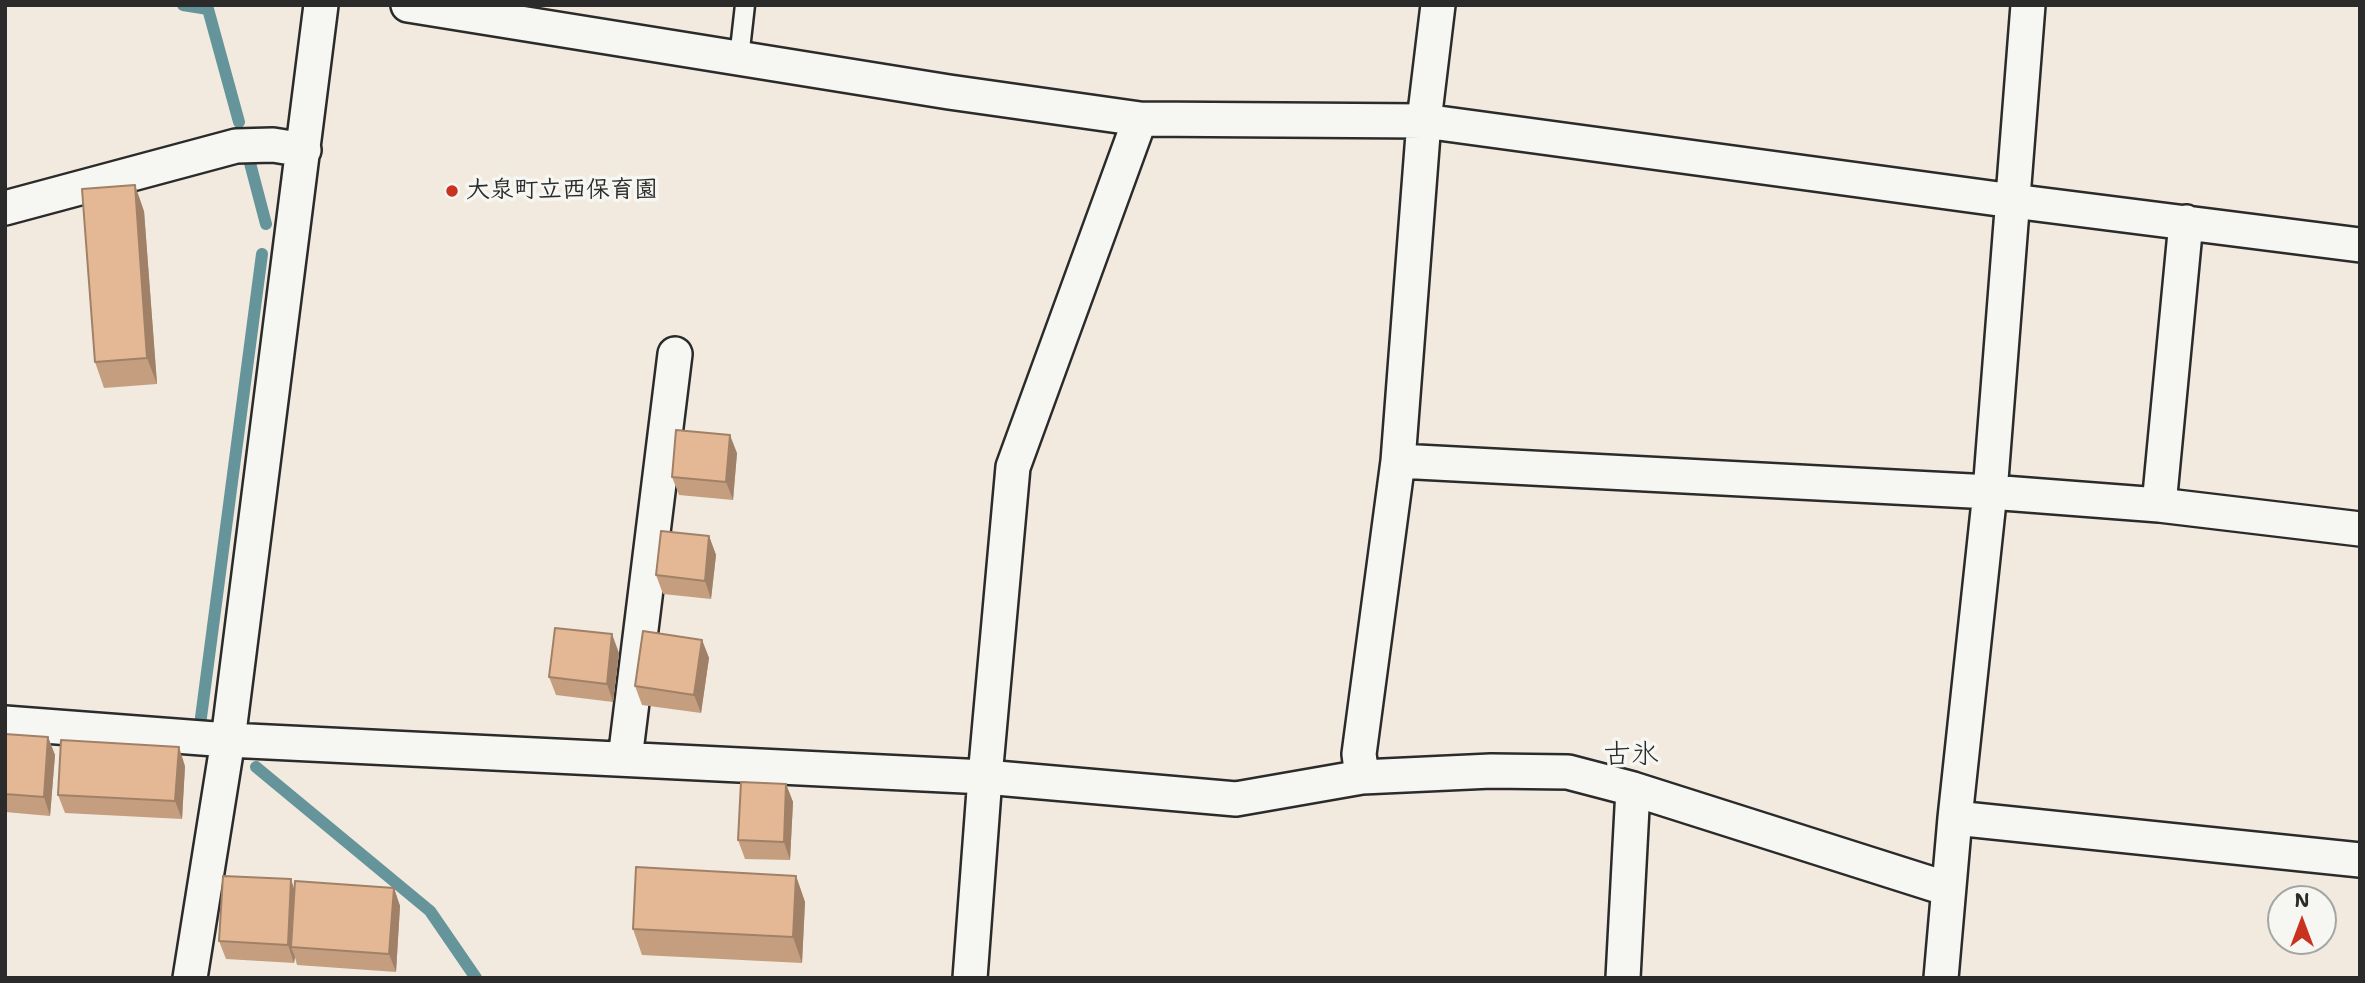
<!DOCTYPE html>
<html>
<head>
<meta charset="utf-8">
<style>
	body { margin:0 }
	#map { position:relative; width:2365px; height:983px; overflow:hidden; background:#f2eadf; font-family:"Shantell Sans",sans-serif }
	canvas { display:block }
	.frame { position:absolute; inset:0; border:7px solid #2b2b2b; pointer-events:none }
	.north { position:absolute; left:2267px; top:885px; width:70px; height:70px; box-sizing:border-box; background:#f6f6f2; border:2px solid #a5a5a2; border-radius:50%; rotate:0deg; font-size:19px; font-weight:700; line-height:28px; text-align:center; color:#2b2b2b }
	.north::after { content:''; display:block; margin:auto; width:24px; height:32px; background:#c8321e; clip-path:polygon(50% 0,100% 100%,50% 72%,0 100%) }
</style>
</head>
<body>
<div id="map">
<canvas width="2365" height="983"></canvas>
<div class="frame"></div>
<div class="north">N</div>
</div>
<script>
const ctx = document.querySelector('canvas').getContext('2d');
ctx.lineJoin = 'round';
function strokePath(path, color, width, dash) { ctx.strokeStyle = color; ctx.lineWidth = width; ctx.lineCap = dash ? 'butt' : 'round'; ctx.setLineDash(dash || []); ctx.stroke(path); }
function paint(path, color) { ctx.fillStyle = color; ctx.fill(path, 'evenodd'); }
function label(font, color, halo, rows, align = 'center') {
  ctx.font = font + ' "Shantell Sans","Klee One",sans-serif'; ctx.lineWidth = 7; ctx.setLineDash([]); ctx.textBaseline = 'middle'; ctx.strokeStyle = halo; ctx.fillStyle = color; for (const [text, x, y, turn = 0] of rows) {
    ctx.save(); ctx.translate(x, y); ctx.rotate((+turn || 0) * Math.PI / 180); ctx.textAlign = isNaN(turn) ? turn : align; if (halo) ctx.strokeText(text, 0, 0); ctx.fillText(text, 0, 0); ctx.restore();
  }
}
const stream = new Path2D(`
	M183,5L208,9L239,122
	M250,163L266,224
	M200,725L262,254
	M256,767L430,911L476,978`);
const service = new Path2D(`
	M739,58L745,5`);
const minor = new Path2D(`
	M408,5L949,92L1140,119L1424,121L2013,201L2360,245
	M5,208L236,146L273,145L304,150
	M1398,461L1990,492L2159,505L2360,529
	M2159,505L2186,222
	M5,723L228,740L985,777L1236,799L1362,777L1491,771L1568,772L1633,789L1948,889
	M625,759L675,354
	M1362,777L1359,754L1398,461L1424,121L1438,5
	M1955,818L2360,860
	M190,978L228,740L321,5
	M970,978L985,777L1013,467L1140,119
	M1623,978L1633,789
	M1941,978L1955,818L1990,492L2028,5`);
const wall = new Path2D(`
	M144,211L157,384L104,388L95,362Z
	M737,453L733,500L679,495L672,477Z
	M709,536L716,555L711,599L663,594L656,575Z
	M702,640L709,658L701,713L642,705L635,686Z
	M619,653L613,702L556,695L549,677Z
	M5,734L48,737L55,755L50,816L5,812Z
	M185,766L182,819L65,813L58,795Z
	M786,784L793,802L790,860L745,859L738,840Z
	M796,876L805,902L802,963L642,955L633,929Z
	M394,888L400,906L396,972L297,965L295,957L294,963L226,959L219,941L295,891Z`);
const shadedWall = new Path2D(`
	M135,185L144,211L157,384L147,358Z
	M730,435L737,453L733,500L726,482Z
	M709,536L716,555L711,599L705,581Z
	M612,634L619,653L613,702L607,684Z
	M702,640L709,658L701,713L694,695Z
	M48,737L55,755L50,816L44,797Z
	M179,747L185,766L182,819L175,801Z
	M786,784L793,802L790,860L784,842Z
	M796,876L805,902L802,963L793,937Z
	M291,879L297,898L291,947L295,957L294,963L288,945Z
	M394,888L400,906L396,972L389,954Z`);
const building = new Path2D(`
	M135,185L147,358L95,362L82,189Z
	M676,430L730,435L726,482L672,477Z
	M661,531L709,536L705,581L656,575Z
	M555,628L612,634L607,684L549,677Z
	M643,631L702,640L694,695L635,686Z
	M5,734L48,737L44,797L5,794Z
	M61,740L179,747L175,801L58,795Z
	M741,782L786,784L784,842L738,840Z
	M636,867L796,876L793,937L633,929Z
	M223,876L291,879L288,945L219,941Z
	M295,881L394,888L389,954L291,947Z`);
const markers = [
	[452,191,7,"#c8321e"]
];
const poiNames = [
	["大泉町立西保育園",466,191]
];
const quarterNames = [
	["古氷",1631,756]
];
strokePath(stream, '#65959a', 12);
strokePath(service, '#2b2b2b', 23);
strokePath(minor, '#2b2b2b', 38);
strokePath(service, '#f6f6f2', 18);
strokePath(minor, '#f6f6f2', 33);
paint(wall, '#c49e7f');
paint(shadedWall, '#a08168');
paint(building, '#e4b894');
strokePath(building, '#a08168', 2);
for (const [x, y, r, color] of markers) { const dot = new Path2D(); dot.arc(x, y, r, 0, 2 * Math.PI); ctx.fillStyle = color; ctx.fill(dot); strokePath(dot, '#f6f6f2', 2.5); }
label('bold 24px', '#2b2b2b', '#f6f6f2', poiNames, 'left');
label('28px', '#2b2b2b', '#f6f6f2', quarterNames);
</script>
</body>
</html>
